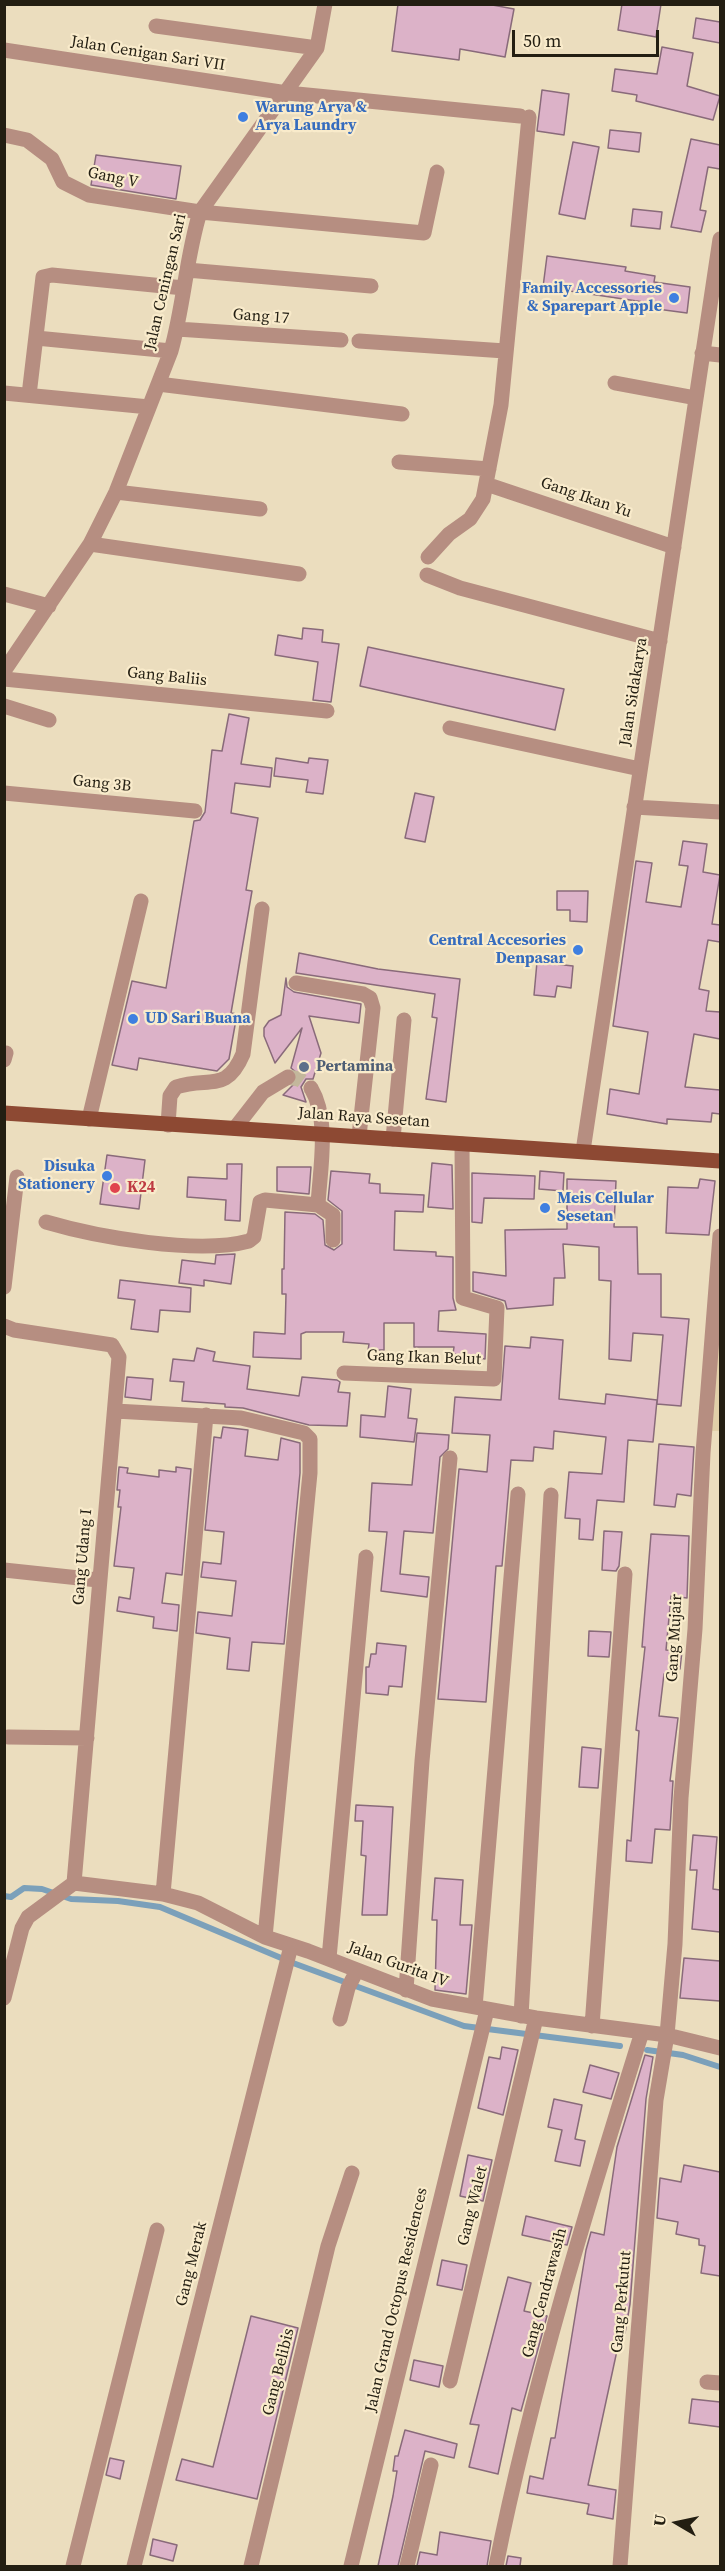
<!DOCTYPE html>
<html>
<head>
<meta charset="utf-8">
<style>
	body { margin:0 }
	#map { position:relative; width:725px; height:2571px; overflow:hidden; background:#ebddbe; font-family:"Source Serif 4",serif }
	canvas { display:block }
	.frame { position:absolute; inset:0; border:6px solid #231e12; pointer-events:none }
	.north { position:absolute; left:647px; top:2493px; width:60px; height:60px; -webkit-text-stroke:4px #f9ebcb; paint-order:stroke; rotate:279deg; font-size:16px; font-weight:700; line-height:24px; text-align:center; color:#231e12 }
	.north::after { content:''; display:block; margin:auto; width:21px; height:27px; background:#231e12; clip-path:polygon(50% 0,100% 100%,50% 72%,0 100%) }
	.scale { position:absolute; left:512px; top:30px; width:147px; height:27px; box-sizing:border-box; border:3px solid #231e12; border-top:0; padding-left:8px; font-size:18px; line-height:21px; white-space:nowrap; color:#231e12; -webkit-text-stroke:4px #f9ebcb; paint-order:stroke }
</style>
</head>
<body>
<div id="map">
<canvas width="725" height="2571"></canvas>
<div class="frame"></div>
<div class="north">U</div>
<div class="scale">50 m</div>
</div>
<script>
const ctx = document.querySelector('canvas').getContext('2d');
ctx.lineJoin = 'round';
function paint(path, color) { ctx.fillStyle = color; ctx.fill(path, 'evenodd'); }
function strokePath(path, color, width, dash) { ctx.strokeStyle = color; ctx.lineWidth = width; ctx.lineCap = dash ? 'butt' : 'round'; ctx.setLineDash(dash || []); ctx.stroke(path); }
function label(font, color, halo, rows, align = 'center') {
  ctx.font = font + ' "Source Serif 4",serif'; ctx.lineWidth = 4.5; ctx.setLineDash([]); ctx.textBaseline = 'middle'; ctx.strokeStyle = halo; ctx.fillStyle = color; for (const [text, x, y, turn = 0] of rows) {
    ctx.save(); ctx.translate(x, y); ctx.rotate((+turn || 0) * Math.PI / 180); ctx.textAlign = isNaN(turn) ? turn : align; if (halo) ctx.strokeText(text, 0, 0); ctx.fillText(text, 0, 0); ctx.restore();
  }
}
const built = new Path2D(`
	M720,1319V1431H709Z`);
const stream = new Path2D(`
	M4,1896L11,1897L24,1888L42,1889L71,1899L118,1901L160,1907L293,1963L464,2026L620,2046
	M647,2050L683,2055L720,2067`);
const building = new Path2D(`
	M398,4H487L514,9L505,57L460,49L459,60L392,51Z
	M622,4H661L656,37L618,30Z
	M696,18L720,22V43L693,38Z
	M662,47L693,53L687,86L720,96L713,120L636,101L637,95L612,91L615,69L657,74Z
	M542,90L569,94L564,135L537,131Z
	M610,130L641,133L639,152L608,148Z
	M691,139L720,145V169L708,167L700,210L706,211L701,232L671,227Z
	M573,142L599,147L585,219L559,214Z
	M96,155L181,166L176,199L91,185Z
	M633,209L662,212L660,229L631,226Z
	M547,256L626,267L625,271L655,276L654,282L690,287L687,313L657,309V304L543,287Z
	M303,628L323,630L322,642L339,644L331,702L313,700L318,662L275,655L278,635L302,639Z
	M368,647L564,689L555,730L360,686Z
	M229,714L249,718L241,764L272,768L270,787L235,783L231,813L258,818L246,890L252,891L231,1013L237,1014L229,1059L217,1071L139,1058L137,1070L112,1065L132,981L166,988L194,821L200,820L205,812L212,750L222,751Z
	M276,758L308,763L309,758L328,760L323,794L306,792L308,780L274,776Z
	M415,793L434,797L425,842L405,838Z
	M683,841L707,844L703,872L720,875L712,924L720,925V942L708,940L699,989L709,991L706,1011L720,1012V1039L694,1034L685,1087L720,1090V1114L712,1113L711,1122L667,1119V1124L607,1114L610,1089L639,1094L648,1032L613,1026L636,861L652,863L646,902L681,907L688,866L679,865Z
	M557,891H588L587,922L570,921V910H557Z
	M299,953L378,969L460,979L446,1102L426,1099L437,1018L432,1017L435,994L296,973Z
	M537,962L573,966L571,988L557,986L555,997L534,995Z
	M286,978L287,987L294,992L361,1004L359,1023L309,1016L321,1053L313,1079H306L301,1087L306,1102L283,1095L297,1081V1073L291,1068L302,1028L275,1063L264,1036V1028L269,1021L281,1015Z
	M107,1155L145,1160L139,1209L100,1204Z
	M432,1163L452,1165L453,1209L428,1207Z
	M227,1164H242L240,1221L225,1220L226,1200L187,1197L188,1177L227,1179Z
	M277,1167H311L309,1194L277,1191Z
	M331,1171L370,1174L369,1183L380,1184V1193L424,1195L423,1212L395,1211L394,1250L436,1252V1256L453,1257V1298L456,1310L439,1311L438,1331L486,1334L485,1359L453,1354L454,1347H414V1323H384V1350H368L369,1344L343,1342L344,1332H306L301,1334V1359L253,1357L254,1332L285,1334L286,1294H282V1269H284L285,1212L315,1214L323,1220L325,1245L334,1250L342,1244V1211L328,1200Z
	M540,1171L564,1173L563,1191L539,1189Z
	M472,1173L535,1176L534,1199L484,1198L482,1223L472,1222Z
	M567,1179L616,1181L614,1227H637L638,1274H661V1317L689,1319L681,1406L657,1404L663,1335L633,1333L631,1361L609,1359L611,1281L599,1280V1247L563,1244L565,1278H554L553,1305L507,1309L505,1301L473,1291V1272L506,1276L505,1230L567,1229Z
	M700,1179L715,1181L709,1235L666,1233L668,1187L698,1188Z
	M235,1254L231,1284L204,1280V1286L179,1283L182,1260L215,1264L216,1255Z
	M120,1280L191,1288L190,1312L160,1310L158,1332L131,1329L135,1300L118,1298Z
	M531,1337L563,1340L559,1399L605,1404L606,1394L657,1400L653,1442L628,1440L624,1502L597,1500L593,1540L579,1539L580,1519L565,1518L569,1472L602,1474L606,1437L554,1431L553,1449L534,1447L533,1461L511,1460L502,1566H496L486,1702L438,1699L459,1469L487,1472L490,1435L452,1433L455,1397L501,1400L505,1346L530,1348Z
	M197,1348L215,1352L213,1361L250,1366L247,1389L299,1396L302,1377L337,1380L340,1382L338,1392L350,1393L347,1426L309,1425L243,1408L225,1407V1404L182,1401L184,1382L170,1381L173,1359L194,1361Z
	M127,1377L153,1379L151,1400L125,1397Z
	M388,1386L411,1389L408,1418L417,1419L414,1442L360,1437L361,1415L385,1417Z
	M223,1427L248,1430L245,1456L278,1460L281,1438L300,1443V1473L284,1644L252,1642L249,1671L227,1669L230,1638L196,1633L198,1612L232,1616L236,1581L201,1577L203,1562L221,1564L224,1532L205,1530L214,1437L221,1438Z
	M417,1433L449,1435L448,1449L440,1457L433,1533L404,1531L400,1574L429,1577L427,1597L381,1591L387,1532L369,1531L372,1483L412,1485Z
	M659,1444L694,1447L691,1496L677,1494L675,1507L654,1505Z
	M119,1467L128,1468L127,1473L159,1477V1470L176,1472V1467L191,1469L182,1575L166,1573L162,1603L179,1605L177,1631L153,1628L154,1617L117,1611L119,1597L130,1599L134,1568L114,1566L121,1507H118L120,1490H117Z
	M604,1531L622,1532L619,1566L616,1571L602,1570Z
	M651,1534L689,1536L687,1598L671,1596L666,1650L682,1651L680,1669L669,1668L668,1674H664L659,1716L678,1718L670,1781H673L670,1830L655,1829L652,1863L626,1861L627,1840L631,1841L639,1731L636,1730L645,1647H642Z
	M589,1631L611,1632L609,1657L588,1656Z
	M377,1643L406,1646L402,1687L389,1686L388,1695L366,1693V1667H369L371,1654H376Z
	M582,1747L601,1749L598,1788L579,1787Z
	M356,1805L393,1807L387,1915H362L366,1856L361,1855L363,1821H355Z
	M693,1835L717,1837L713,1889L720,1890V1932L692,1929L697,1870H690Z
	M435,1878L463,1880L460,1925H472L466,1994L435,1990L437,1920H432Z
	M684,1958L720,1961V2001L680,1998Z
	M502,2047L518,2050L503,2115L478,2108L489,2057L500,2059Z
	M645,2055L653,2057L646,2099L630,2304L625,2333L621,2332L588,2485L616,2490L613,2519L587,2514L589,2504L527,2493L530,2476L543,2479L551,2438H555L586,2250L591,2232L604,2235L617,2147Z
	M590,2065L619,2073L611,2099L583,2092Z
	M554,2099L582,2105L575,2139L585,2141L580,2166L555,2161L562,2130L548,2127Z
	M468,2155L492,2160L483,2201L460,2196Z
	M684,2165L720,2172V2276L701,2273L705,2246L699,2245V2239L676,2234L678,2222L657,2218L660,2178L681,2182Z
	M526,2216L572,2227L567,2245L522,2235Z
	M442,2260L467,2265L462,2290L437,2285Z
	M508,2277L531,2283L524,2311L547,2316L521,2411L512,2408L498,2474L469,2467L479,2425L470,2424Z
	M251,2316L298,2328L257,2499L176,2480L182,2459L213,2467Z
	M414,2360L443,2366L439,2387L410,2380Z
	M692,2399L720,2402V2427L689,2423Z
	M405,2430L457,2444L454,2458L425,2451L398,2566H378L393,2496L397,2471H393L395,2456H398Z
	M110,2458L124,2461L120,2479L106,2475Z
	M440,2532L491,2541L487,2566H417L420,2552L437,2555Z
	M153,2539L177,2545L173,2561L150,2555Z
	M508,2556L521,2558L520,2566H506Z`);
const minorTunnel = new Path2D(`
	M288,1077L299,1079L311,1088`);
const minor = new Path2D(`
	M156,26L317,48
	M4,50L287,93L520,116
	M4,135L27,140L52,159L63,182L89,195L200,212L424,233L437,172
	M187,270L371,286
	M177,329L341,340
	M36,338L171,351
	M359,341L505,351
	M702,353L720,355
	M615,383L696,398
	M158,384L402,414
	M4,393L149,407
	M29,395L43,277L52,275L184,288
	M399,462L489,469
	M486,484L674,547
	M116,492L260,509
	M90,544L299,574
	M428,557L449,534L470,519L483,499L501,405L529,117
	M427,575L460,588L660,641
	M4,594L49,606
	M4,671L90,544L116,492L171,351C184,305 186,257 200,212L317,48L325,4
	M4,679L327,711
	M4,706L49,720
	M450,728L640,769
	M4,793L195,811
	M634,807L720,812
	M296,983L363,994L370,998L373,1008L359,1136
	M4,1060L6,1053
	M89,1119L141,901
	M168,1125L170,1096L176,1087C209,1076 226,1094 243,1054L262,909
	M235,1128L263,1092L288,1077
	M393,1139L404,1020
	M583,1151L720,239
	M318,1205L333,1215V1240
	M46,1222C97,1237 198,1255 249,1241L254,1237L260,1202L265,1200L318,1205C320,1168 330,1120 311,1088
	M4,1287L17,1177
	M4,1326L14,1330L112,1345L119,1357L74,1883
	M344,1373L494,1379L497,1308L463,1298L462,1144
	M115,1411L241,1418L304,1433L310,1439V1473L265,1937
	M4,1570L98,1580
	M8,1737L87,1738
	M74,1883L163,1894L198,1903L265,1937L308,1951L432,1999L536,2018L667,2035L720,2048
	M163,1894L206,1415
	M329,1958L366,1557
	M406,1990L422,1761L450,1458
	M4,1998L22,1928L28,1917L74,1883
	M475,2007L518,1494
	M521,2016L551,1495
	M340,2019L348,1988L357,1970
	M592,2026L625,1574
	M450,2381L536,2018
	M707,2382L720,2383
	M73,2566L157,2230
	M134,2566L291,1946
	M251,2566L328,2246L352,2173
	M351,2566L487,2010
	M407,2566L431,2465
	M496,2566C532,2386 587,2208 642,2032
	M620,2566L656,2100L667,2035L675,1944L681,1798L695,1629L703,1453L720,1236`);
const major = new Path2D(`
	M4,1113L720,1161`);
const markers = [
	[243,117,6,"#3f7fe0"],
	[674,298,6,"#3f7fe0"],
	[578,950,6,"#3f7fe0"],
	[133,1019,6,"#3f7fe0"],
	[304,1067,6,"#5c6f8a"],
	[107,1176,6,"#3f7fe0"],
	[115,1188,6,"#e0444e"],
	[545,1208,6,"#3f7fe0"]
];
const streetNames = [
	["Jalan Cenigan Sari VII",148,54,9],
	["Gang V",113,178,12],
	["Jalan Ceningan Sari",166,282,-77],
	["Gang 17",261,317,4],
	["Gang Ikan Yu",586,498,19],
	["Gang Baliis",167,677,6],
	["Jalan Sidakarya",634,692,-81],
	["Gang 3B",102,784,6],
	["Jalan Raya Sesetan",364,1118,4],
	["Gang Ikan Belut",424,1358,2],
	["Gang Udang I",83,1557,-85],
	["Gang Mujair",675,1638,-87],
	["Jalan Gurita IV",398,1965,20],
	["Gang Walet",473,2206,-76],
	["Gang Merak",192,2264,-76],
	["Gang Cendrawasih",545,2293,-75],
	["Jalan Grand Octopus Residences",397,2300,-77],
	["Gang Perkutut",622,2302,-85],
	["Gang Belibis",279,2372,-76]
];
const shopNames = [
	["Warung Arya &",255,108],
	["Arya Laundry",255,126],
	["Family Accessories",662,289,"right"],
	["& Sparepart Apple",662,307,"right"],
	["Central Accesories",566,941,"right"],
	["Denpasar",566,959,"right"],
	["UD Sari Buana",145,1019],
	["Disuka",95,1167,"right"],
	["Stationery",95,1185,"right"],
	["Meis Cellular",557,1199],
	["Sesetan",557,1217]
];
const serviceNames = [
	["Pertamina",316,1067]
];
const healthNames = [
	["K24",127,1188]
];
paint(built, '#e1d0a9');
strokePath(stream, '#7ba0ba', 6);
paint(building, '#dcb2c8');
strokePath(building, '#896a7a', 1.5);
strokePath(minorTunnel, '#c3b79c', 15, [15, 8]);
strokePath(minor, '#b68e81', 15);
strokePath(major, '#8d4933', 15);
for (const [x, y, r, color] of markers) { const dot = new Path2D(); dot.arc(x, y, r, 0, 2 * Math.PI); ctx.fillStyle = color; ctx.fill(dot); strokePath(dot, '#f9ebcb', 2); }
label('16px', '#231e12', '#f9ebcb', streetNames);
label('bold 16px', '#366cbe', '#f9ebcb', shopNames, 'left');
label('bold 16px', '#4e5e75', '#f9ebcb', serviceNames, 'left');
label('bold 16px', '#be3a42', '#f9ebcb', healthNames, 'left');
</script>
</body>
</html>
